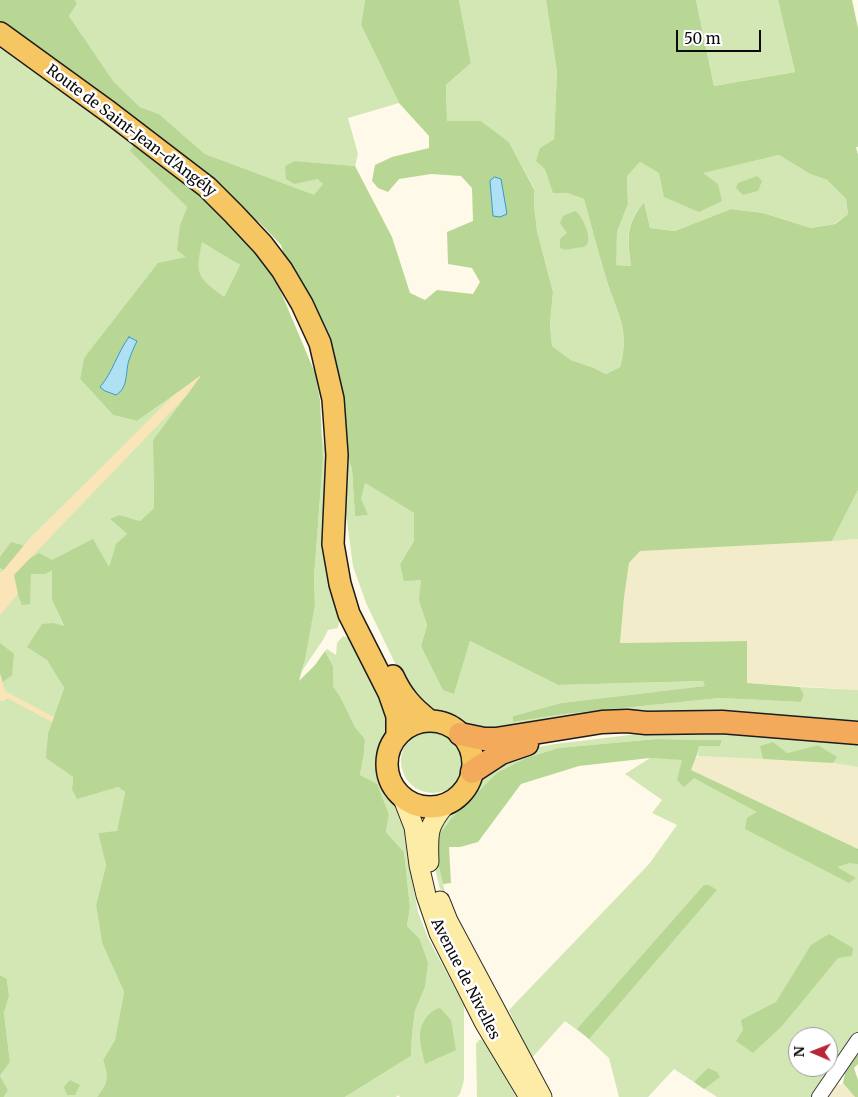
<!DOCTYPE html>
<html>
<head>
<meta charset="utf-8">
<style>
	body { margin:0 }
	#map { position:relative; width:858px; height:1097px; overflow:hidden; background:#fff9e9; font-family:Merriweather,serif }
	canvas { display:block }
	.north { position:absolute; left:788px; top:1027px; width:50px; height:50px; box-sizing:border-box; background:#fff; border:1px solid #9d9d9d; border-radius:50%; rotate:271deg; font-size:14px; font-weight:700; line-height:20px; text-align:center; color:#0b0b0b }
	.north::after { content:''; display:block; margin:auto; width:18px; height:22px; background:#b72739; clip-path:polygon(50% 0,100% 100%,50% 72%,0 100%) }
	.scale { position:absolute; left:676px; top:30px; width:85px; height:22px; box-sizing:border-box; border:2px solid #0b0b0b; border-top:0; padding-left:6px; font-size:15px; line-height:18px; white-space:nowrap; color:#0b0b0b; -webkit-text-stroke:4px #fff; paint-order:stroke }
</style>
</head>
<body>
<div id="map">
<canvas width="858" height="1097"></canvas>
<div class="north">N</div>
<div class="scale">50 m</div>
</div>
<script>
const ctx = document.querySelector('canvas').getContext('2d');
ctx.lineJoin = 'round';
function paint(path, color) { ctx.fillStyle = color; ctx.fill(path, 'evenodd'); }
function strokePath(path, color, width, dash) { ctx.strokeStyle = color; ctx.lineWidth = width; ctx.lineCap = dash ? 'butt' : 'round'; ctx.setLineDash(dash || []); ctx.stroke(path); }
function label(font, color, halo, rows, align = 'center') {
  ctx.font = font + ' Merriweather,serif'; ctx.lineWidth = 5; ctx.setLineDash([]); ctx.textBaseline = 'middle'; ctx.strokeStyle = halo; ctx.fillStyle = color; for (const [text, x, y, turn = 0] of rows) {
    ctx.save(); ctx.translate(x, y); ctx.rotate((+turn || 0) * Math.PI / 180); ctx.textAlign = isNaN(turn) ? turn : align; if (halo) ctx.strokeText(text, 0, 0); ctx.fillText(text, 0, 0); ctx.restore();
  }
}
const farmland = new Path2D(`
	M858,539V690L747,683V641L620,643L624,598L629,563L640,550Z
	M698,756L821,761L858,767V849L690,770L694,760Z
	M843,1083L855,1097H826L837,1084L841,1085Z`);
const green = new Path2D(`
	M75,0H365L361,25L399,103L348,118L358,154L355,166L295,161L323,184L314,196L205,154L159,114L140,107L114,82L69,16L77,4Z
	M459,0H546L557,72L554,139L540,148L553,192L567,193L584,199C591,225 598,251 606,278C616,312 631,329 620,367L606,374L594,368L571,360L552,346L550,324L553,292L537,231L534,205V188L509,142L481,121H447L446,85L471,63Z
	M696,0H778L795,72L714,86Z
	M0,43L137,140L167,187L187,207L180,225L240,265L224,297L84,358L80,379L113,415L137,421L203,375L153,440L154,508L140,521L120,515L111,520L127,534L116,545L109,568L52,600L64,627L47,660L64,688L48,733L47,758L73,777L72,789L118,787L125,792L117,832L98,833L106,865L96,905L102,943L124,992L115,1040L103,1060C109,1076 108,1083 97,1097H4L8,1090L0,1076L10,1062L4,1013L9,996L7,979L0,975Z
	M779,155L810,174L827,180L846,199L848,214L834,224L811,228L763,213L731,209L675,231L650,228L644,202C625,226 627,238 631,266L615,265L617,232L628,204L627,175L640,162L659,173H702Z
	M322,435L326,454V547L341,613L338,628L328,630L323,640L302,671L315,605L314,577L323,458Z
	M348,457L352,469L355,516L365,483L414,513V541L400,564L421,580L420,600L427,625L421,646L454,693L470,641L558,685L703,681L706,686L561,703L513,716V722L565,714L720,698L801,702L804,695L800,687L858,690V725L487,733L451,717L432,712L407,688L366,603L353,566L345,506L346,465Z
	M858,490V539L832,541Z
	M343,636L348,638L387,711L390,725L380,763L383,780L400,807L409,840L410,869L418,912L428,938L464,1005V1080L460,1094L457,1097H400L398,1095L396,1097H345L411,1056L412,1034L415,1011L425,987L419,938L407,926L410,907L404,852L386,832L389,815L360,775L364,754L365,739L355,727L341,698L333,686V666L325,651L327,649L336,655L337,643Z
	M401 761a32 32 0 1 1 64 0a32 32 0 1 1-64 0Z
	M646,733L775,734L858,743V767L833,763L836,757L818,745L787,753L761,746L763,759L698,756L699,745L720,746L722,740L656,739L558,748L526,758L498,772L436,855L445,892L440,889L432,856V839L450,810L463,803L472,792L482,774L523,750L555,744Z
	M650,758L694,760L691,771L858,849V1040L819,1097H717L674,1069L648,1097H619L609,1058L584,1035L565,1021L529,1061L512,1033L513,1019L509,1010L649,864L677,825L652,813L662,800L625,774ZM798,1037H828V1067H798Z
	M484,1039L516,1097H477L476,1044L479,1040Z`);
const forest = new Path2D(`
	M0,0H75L77,4L69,16L114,82L140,107L159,114L205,154L314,195L323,184L317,179L294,184L286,179L285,166L295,161L355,166L392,237L410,293L425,300L437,290L473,294L480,282L472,268L448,264L447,232L473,221L472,188L461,176L431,174L399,179L388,192L378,188L372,181L375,165L392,157L429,148V136L399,103L361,25L365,0H459L471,63L446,85L447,121H481L509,142L534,189V205L537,231L553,292L550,324L552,346L571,360L594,368L606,374L620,367C631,329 616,312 606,278C598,251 591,225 584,199L567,193H553L545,169L536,161L540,148L554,139L557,72L546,0H696L714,86L795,72L778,0H852L858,28V147H856L858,155V490L832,541L640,551L629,563L624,598L620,643L747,641V683L800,687L804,695L801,702L720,698L565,714L513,722V716L561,703L705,686L703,681L558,685L470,641L454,694L443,690L421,646L427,625L419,600L421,580L404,581L400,564L414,541V513L365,483L361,499L368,515L355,516L352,469L339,432L281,245L259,222L241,213L0,27ZM779,155L810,174L827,180L846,199L848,214L835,224L811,228L763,213L731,209L675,231L650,228L644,202C626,225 627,237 631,266L616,265L617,232L628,204L627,176L640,162L659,173L664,197L699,212L722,201L718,184L703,173Z
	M137,140L190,183L228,220L272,271L315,373L320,400L323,458L314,577L315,605L305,659L299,681L315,665L325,651L333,666V686L341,698L355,727L365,739L364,754L360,775L377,784L389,815L386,832L404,852L410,907L407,926L419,938L428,963L425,987L415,1011L412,1034L411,1056L345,1097H97C108,1083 109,1077 103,1060L115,1040L124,992L102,943L96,905L106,865L98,833L117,831L125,792L118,787L77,799L72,789L73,777L46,758L48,733L64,688L47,660L27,647L42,624L53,623L64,626L52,600V570L45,574H31L30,604L22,605L16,590L14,575L0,568V557L11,542L25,546L22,563L39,553L52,560L93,539L109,567L116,544L127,534L110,519L120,515L140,521L154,508L153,440L201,376L137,421L113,415L80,379L84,358L158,263L186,257L177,250L180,225L187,207L130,151ZM202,242L240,265L224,297C197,277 195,275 202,242Z
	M757,176L762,181L758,191L743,195L736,188L738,183Z
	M575,211C582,215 592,237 587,244C585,248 580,247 576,248C569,249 567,251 560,248V239L567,233L560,223L563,216Z
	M0,643L14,654L12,675L0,684Z
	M656,739L722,740L720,746H699C698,755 694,761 691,770L858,849V864L849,863L837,867L856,878L849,883L745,829L747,818L757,812L694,778L684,787L677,780L682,760L650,758L579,766L521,784L478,842L460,847H449L451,883L443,884L436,855L440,834L451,819L498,772L526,758L558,748Z
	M773,742L787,753L818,745L837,757L833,763L763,759L760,746Z
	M704,885H709L717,890L589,1039L577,1029Z
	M829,934L853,948L852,956L838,958L782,1026L753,1053L736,1041L743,1030L741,1020L776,1002L811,945Z
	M0,975L7,979L9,996L4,1013L10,1062L0,1076L8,1090L4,1097H0Z
	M440,1008L451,1020L456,1050L425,1064C423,1055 420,1045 420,1036C420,1024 429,1010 440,1008Z
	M858,1046V1064L854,1068L858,1080V1097H855L843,1083L846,1068Z
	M708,1068L717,1072L720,1077L704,1089L694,1082Z
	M70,1080L80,1085L75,1095H67L64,1087Z`);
const sand = new Path2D(`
	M201,375L187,395L14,575L18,594L0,615V572H2L29,539L173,396Z
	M0,673L5,691L54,717L52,722L7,698L4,701H0Z`);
const water = new Path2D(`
	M495,177L501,179L507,214L500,217L493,216L490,181Z
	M129,337L137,341C134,347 131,354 129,360C125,372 129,387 116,395L105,391L100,387C113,372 117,353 129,337Z`);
const minor = new Path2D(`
	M819,1097L858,1040`);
const secondary = new Path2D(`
	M402,796L414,827L419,865L426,895L439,933L484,1022L529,1097
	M429,862C428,834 427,826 446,804
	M440,901L448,921L542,1097`);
const primary = new Path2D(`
	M0,33L109,112L207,187L234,214L263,245L282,270L302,304L320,343L333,399L337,455L333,544L340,584L349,614L389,693L397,716V736
	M393,676C402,696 413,708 430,721
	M387 764a43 43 0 1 1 86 0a43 43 0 1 1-86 0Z`);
const trunk = new Path2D(`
	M460,734L484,739H496L602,722L627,721L646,723L722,722L858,733
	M472,772L501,753L527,744`);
const streetNames = [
	["Route de Saint-Jean-d'Angély",131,131,37],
	["Avenue de Nivelles",465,979,63]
];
paint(farmland, '#f3ecca');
paint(green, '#d3e7b4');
paint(forest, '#b8d794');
paint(sand, '#f9e5b7');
paint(water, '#afe0f4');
strokePath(water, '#389bca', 1);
strokePath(minor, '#3e3e3e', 16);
strokePath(secondary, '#2d2d2d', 21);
strokePath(primary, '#1c1c1c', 24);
strokePath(trunk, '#1c1c1c', 25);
strokePath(minor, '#fff', 14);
strokePath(secondary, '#fdeca5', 19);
strokePath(primary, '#f6c662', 21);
strokePath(trunk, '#f4aa5b', 22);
label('15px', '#0b0b0b', '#fff', streetNames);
</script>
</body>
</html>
